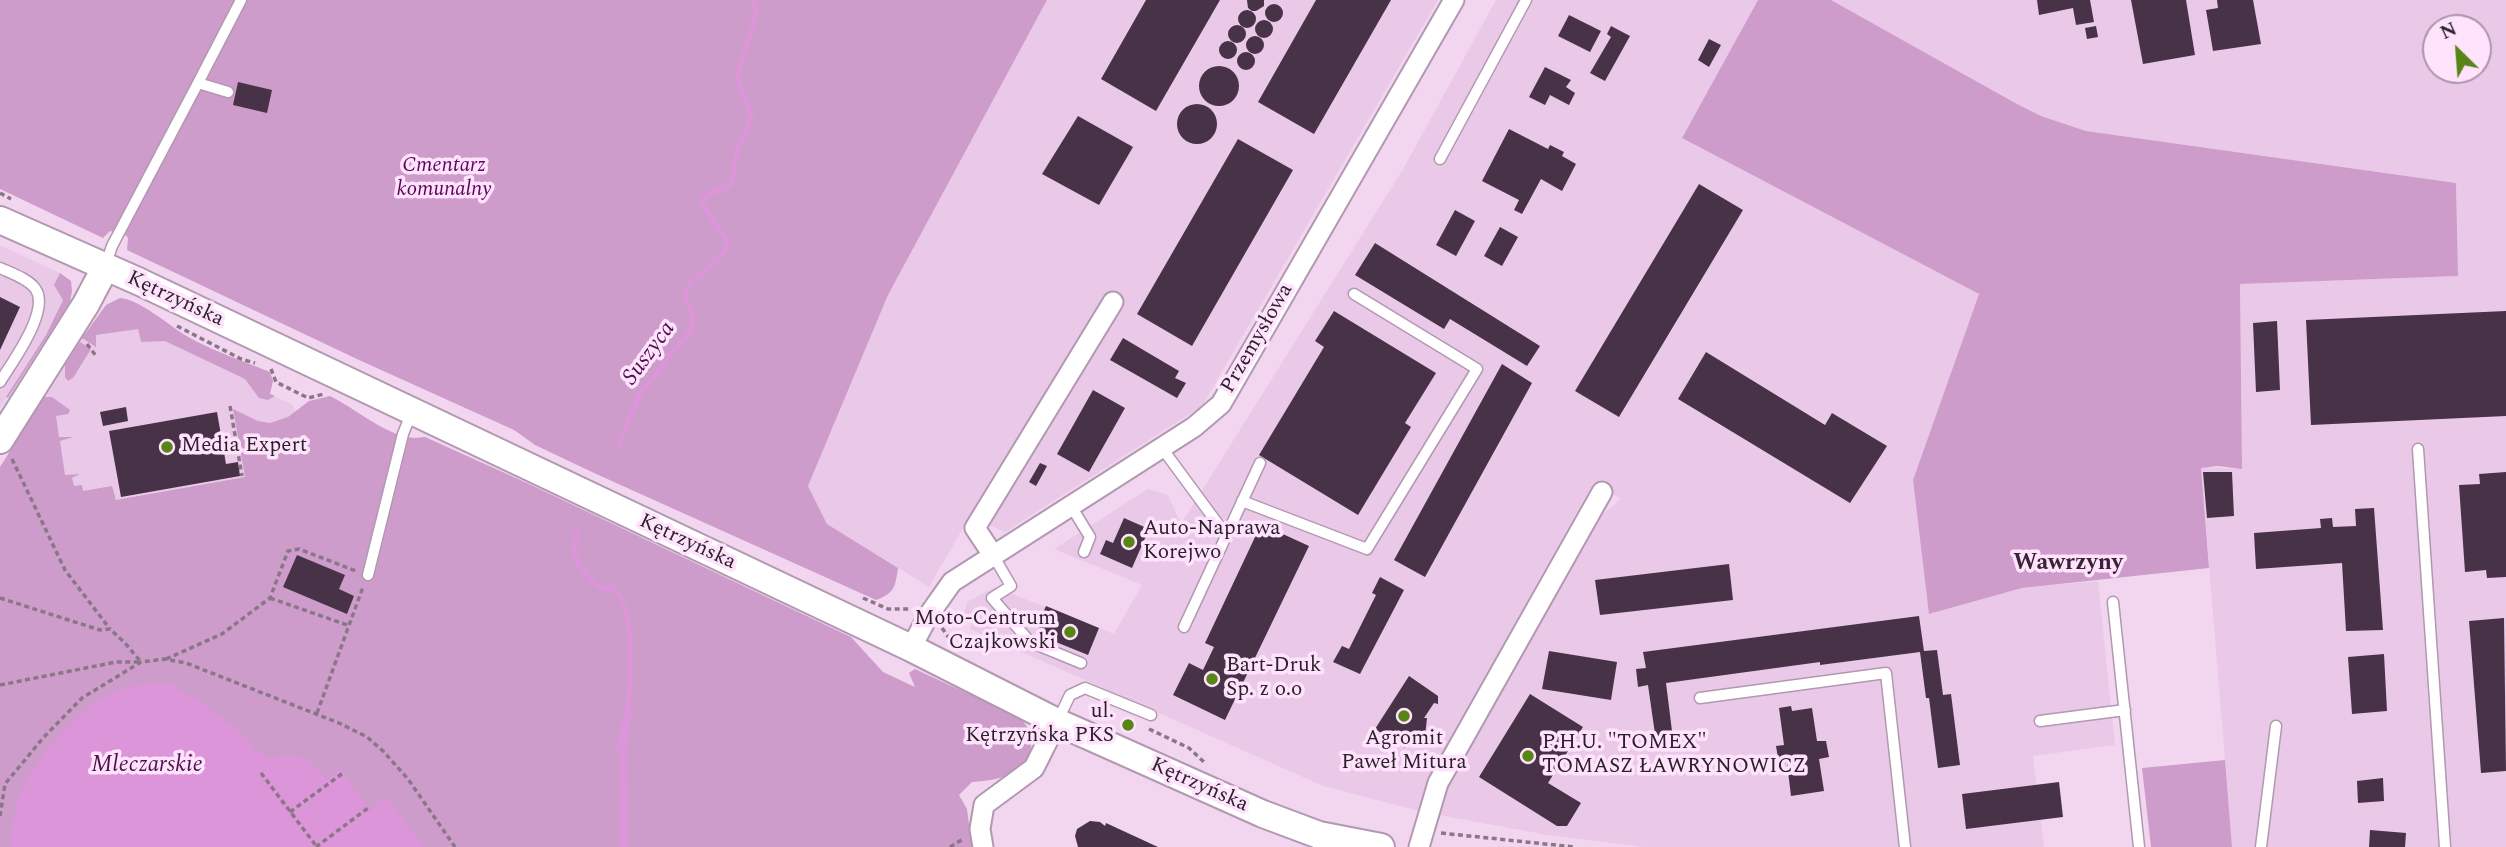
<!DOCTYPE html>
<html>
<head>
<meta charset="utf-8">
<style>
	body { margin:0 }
	#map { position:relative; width:2506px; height:847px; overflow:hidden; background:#f2d6f0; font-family:Spectral,serif }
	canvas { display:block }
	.north { position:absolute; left:2422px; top:14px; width:70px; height:70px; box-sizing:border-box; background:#ffe3fd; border:2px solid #aa95a9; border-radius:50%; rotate:335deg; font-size:19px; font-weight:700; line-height:28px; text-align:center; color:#2b212a }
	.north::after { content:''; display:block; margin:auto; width:24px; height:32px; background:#578516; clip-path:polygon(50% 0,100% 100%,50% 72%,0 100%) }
</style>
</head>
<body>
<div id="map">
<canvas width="2506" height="847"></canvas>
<div class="north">N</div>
</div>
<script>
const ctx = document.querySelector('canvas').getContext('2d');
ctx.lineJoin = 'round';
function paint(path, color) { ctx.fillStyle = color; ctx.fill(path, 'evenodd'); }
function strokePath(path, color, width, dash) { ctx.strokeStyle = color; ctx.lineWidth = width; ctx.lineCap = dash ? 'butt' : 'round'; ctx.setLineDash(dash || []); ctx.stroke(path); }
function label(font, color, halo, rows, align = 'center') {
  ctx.font = font + ' Spectral,serif'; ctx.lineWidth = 7; ctx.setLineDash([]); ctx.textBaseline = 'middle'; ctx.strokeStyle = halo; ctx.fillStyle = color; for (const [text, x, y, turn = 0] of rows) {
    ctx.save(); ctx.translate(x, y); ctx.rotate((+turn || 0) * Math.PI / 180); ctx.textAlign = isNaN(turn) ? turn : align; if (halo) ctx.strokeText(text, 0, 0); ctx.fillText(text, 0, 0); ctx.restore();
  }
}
const built = new Path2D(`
	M1047,0H1438L1202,406L1005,532L970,516L929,587L827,524L808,486L888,295Z
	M1496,0H1758L1682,138L1979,294L1913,480L1930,614L2022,588L2098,581L2115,745L2033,756L2044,847H1644L1547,835L1439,815L1450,782L1603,514L1621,499L1593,483L1427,779L1419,811L1323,786L970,629L973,620L963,616L967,602L995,587L1114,634L1142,585L1054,549L1148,489L1168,495L1181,524L1402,171Z
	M1831,0H2506V847H2232L2201,467L2242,469L2240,284L2458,276L2456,183L2086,131L2041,116L2017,104ZM2436,28H2478V70H2436Z
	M0,245L60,273L63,300L46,335L0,408Z
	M105,311L260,386L270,394L293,405L335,515L92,511L18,440L82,338Z`);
const green = new Path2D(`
	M0,0H1047L888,295L808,486L827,524L898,568C895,587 895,593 876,600L594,473L535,445L514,430L359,360L127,250L128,239L127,236L110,231L103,238L0,189Z
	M1758,0H1831L2017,104L2041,116L2086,131L2456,183L2458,276L2240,284L2242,469L2218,466L2201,468L2209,568L2022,588L1929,614L1913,480L1979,294L1682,138Z
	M60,273L71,281L72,291L70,302L8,398L6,397L46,335L63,300L54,285Z
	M120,298C142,300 170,327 190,338C216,352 243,361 270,372L273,381L270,394L275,396L268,400L259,398L245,379L165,341L141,342L138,329L96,335V347L82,338L106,305Z
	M80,342L91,349L73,378L68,381L65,377V365Z
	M330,396C355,408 386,436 414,438C418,438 421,437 425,437L527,483L851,637L883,672L915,687L909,673L915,669L1018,717C1038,731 1034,763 1015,772C1002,779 987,781 972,782L959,795L967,809L972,847H0V467L44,397H52L70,410L68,414L56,416L59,437H74L60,441L65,475L80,474L72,478L74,486L82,485L83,491L112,486L116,500L245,477L233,409L258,421L270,423L288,417L309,401Z
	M2225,760L2232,847H2151L2142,768Z`);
const water = new Path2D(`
	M152,683L177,685L178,691C193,691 238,732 253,743L249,746L254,751L257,750L269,758C301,753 305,755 326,779L340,769L370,810L386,797L424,847H9C12,830 14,810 20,794C33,762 71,717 100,699C116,689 134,686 152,683Z
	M625,705L632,710L627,748L628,847H619L620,753L616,749Z`);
const stream = new Path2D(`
	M619,444L639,396L690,331L694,319L685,299L689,283L720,259L728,243C721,228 708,217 702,202C708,189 721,193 731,185L737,151L752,116L740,87L738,73L757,12L752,0
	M577,533C568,561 582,570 600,588L614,589C638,611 629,683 628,715`);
const building = new Path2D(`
	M1146,0H1220L1156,111L1101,79Z
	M1247,0H1264V6L1256,11H1252L1248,8Z
	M1316,0H1391L1314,134L1258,102Z
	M2037,0H2090L2094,22L2076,25L2073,8L2039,15Z
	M2131,0H2186L2195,55L2143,64Z
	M2217,0H2253L2261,44L2213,51L2206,10L2218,8Z
	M1265 13a9 9 0 1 1 18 0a9 9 0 1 1-18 0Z
	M1238 19a9 9 0 1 1 18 0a9 9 0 1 1-18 0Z
	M1569,15L1601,31L1590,52L1558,36Z
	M1255 29a9 9 0 1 1 18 0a9 9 0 1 1-18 0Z
	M1228 34a9 9 0 1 1 18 0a9 9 0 1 1-18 0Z
	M1611,26L1630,36L1605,81L1590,73L1611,37L1607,34Z
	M2096,26L2098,37L2087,39L2085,28Z
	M1246 45a9 9 0 1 1 18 0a9 9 0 1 1-18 0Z
	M1709,39L1721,45L1709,67L1698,60Z
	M1219 50a9 9 0 1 1 18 0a9 9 0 1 1-18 0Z
	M1237 61a9 9 0 1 1 18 0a9 9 0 1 1-18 0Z
	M1199 86a20 20 0 1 1 40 0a20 20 0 1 1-40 0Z
	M1545,67L1571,80L1566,87L1575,93L1569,105L1550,95L1545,105L1529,97Z
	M238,82L272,90L267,113L233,105Z
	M1177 124a20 20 0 1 1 40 0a20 20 0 1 1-40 0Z
	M1078,116L1133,147L1099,205L1042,174Z
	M1509,129L1548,149L1550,145L1564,152L1562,156L1576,164L1562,191L1541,179L1522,214L1514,210L1519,200L1482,181Z
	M1238,139L1293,170L1192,346L1137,314Z
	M1699,184L1743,210L1619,417L1575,391Z
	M1455,210L1475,221L1456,256L1436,245Z
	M1500,227L1518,237L1502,266L1484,256Z
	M1375,243L1540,346L1527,366L1450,319L1444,329L1355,275Z
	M0,297L20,307L0,350Z
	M1334,311L1436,373L1405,423L1411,427L1358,515L1259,455L1324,347L1315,341Z
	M2506,311V416L2311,425L2306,320Z
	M2277,321L2280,390L2256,392L2253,323Z
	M1123,338L1179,371L1175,378L1186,383L1177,398L1110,360Z
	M1706,352L1825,425L1832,413L1887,446L1850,503L1678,399Z
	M1502,364L1532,383L1425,577L1394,560Z
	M1093,390L1125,408L1089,472L1057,454Z
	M126,407L128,421L103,426L100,412Z
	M217,412L226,464L238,462L240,476L121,497L109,431Z
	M1040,463L1047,466L1036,486L1029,482Z
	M2203,472H2232L2234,516L2207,518Z
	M2506,472V577L2487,578L2486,570L2465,572L2459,485L2480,484L2479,474Z
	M2374,508L2383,630L2346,631L2342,563L2256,569L2254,533L2321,528L2320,519L2332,518L2333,527L2356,526L2355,509Z
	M1124,518L1149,529L1132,568L1100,554L1106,540L1113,543Z
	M1261,524L1309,546L1225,720L1173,695L1189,663L1203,670L1214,647L1205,643L1256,535L1251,533L1254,527L1259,530Z
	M297,555L345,575L339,589L354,596L347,614L283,587Z
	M1729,564L1733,600L1600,615L1595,580Z
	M1380,577L1404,590L1360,674L1333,662L1342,646L1349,649L1376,595L1372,593Z
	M1046,606L1099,628L1088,655L1041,636L1043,629L1037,627Z
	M1919,616L1924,651L1937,650L1943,695L1951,694L1960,765L1938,768L1929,698H1926L1920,652L1820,665V662L1666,683L1673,739L1656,741L1648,685L1638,687L1636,669L1646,668L1643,652Z
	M2504,618L2506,771L2481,773L2469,621Z
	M1549,651L1617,662L1611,700L1542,689Z
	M2384,654L2387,711L2352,714L2348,657Z
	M1409,676L1438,696V704L1434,703L1424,718H1427L1425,736L1414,734L1405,748L1375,729Z
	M1530,694L1583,727L1548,783L1581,803L1567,826H1557L1479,777Z
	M1791,706L1792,711L1812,708L1817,741H1826L1829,757L1819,759L1824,791L1791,796L1787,763L1779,764L1776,746L1784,745L1779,708Z
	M2383,778L2384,801L2358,803L2357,781Z
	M2059,782L2063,817L1966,829L1962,794Z
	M1090,821L1100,822L1105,826L1106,823L1158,847H1078L1075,836L1077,829Z
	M2370,830L2406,833L2405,847H2369Z`);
const path = new Path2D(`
	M0,193L11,199
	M177,326L241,359L255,363
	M87,344L96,356
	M271,369L276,382L308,398L324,394
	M230,406L242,476
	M12,459L65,570L110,629
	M0,598L100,630L110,629L125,643L141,662
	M270,598L350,626
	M863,598L888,609H909
	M942,628L951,641
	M166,659L222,634L270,598L288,551L299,549L356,571
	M0,685L116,662H139
	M317,713L363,587
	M1149,729L1189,748L1205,763
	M261,773L317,847
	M290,812L343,773
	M0,816L5,784L43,738L82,698L141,662L165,659L186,663L339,723L367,737L383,751L408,779L455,847
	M1441,833L1574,847
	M316,847L368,808
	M950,847L963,839`);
const lane = new Path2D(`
	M198,83L241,0
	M1440,159L1526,0
	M106,264L112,246L198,83L228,92
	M0,268C11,273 26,278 34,287C53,308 12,362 0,382
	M1162,448L1226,535
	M2418,449L2445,847
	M1242,501L1367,549L1477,369L1354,294
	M1071,506L1090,537L1084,552
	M993,555L1011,586L992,598L1030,642L1081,663
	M368,575L403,434L411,414
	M2113,602L2139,847
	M1184,627L1260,463
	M1700,698L1886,673L1905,847
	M2040,721L2125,710
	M1057,722L1070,695L1085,688L1151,715
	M2261,847L2276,726`);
const street = new Path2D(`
	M993,555L975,528L1113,302
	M911,648L928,616L952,582L1194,427L1221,404L1454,0
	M983,847L980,829L984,805L1034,768L1057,722
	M1419,847L1438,783L1602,492`);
const secondary = new Path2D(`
	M0,220L140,282L911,648L1057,722L1263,814L1319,835L1381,847
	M0,440L86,304L105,268`);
const markers = [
	[167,447,7,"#578516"],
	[1129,542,7,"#578516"],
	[1070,632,7,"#578516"],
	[1212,679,7,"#578516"],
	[1404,716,7,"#578516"],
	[1128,725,7,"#578516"],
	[1528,756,7,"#578516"]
];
const parkNames = [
	["Cmentarz",444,167],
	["komunalny",444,191]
];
const streetNames = [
	["Kętrzyńska",175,300,25],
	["Przemysłowa",1258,339,-60],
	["Kętrzyńska",687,543,25],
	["Kętrzyńska",1199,786,24]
];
const poiNames = [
	["Media Expert",181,447],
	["Auto-Naprawa",1143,530],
	["Korejwo",1143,554],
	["Moto-Centrum",1056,620,"right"],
	["Czajkowski",1056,644,"right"],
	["Bart-Druk",1226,667],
	["Sp. z o.o",1226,691],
	["ul.",1114,713,"right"],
	["Kętrzyńska PKS",1114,737,"right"],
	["Agromit",1404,740,"center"],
	["Paweł Mitura",1404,764,"center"],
	["P.H.U. \"TOMEX\"",1542,744],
	["TOMASZ ŁAWRYNOWICZ",1542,768]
];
const waterNames = [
	["Suszyca",650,354,-54],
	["Mleczarskie",147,766]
];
const neighbourhoodNames = [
	["Wawrzyny",2068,564]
];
paint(built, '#eac9e8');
paint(green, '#cd9cca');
paint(water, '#dc95d9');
strokePath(stream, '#dc95d9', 5);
paint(building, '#483247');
strokePath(lane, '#b298b0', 13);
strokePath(street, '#b298b0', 23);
strokePath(secondary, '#b298b0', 30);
strokePath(path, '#897788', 3.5, [5, 3.5]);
strokePath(lane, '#fff', 10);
strokePath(street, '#fff', 19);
strokePath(secondary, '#fff', 26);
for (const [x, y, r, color] of markers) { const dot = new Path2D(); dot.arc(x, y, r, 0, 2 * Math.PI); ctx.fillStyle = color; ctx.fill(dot); strokePath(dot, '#ffe3fd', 2.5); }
label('italic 21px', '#5d045e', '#ffe3fd', parkNames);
label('21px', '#2b212a', '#ffe3fd', streetNames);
label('21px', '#2b212a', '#ffe3fd', poiNames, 'left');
label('italic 23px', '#4d0e4d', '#ffe3fd', waterNames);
label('bold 23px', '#382337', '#ffe3fd', neighbourhoodNames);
</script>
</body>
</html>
